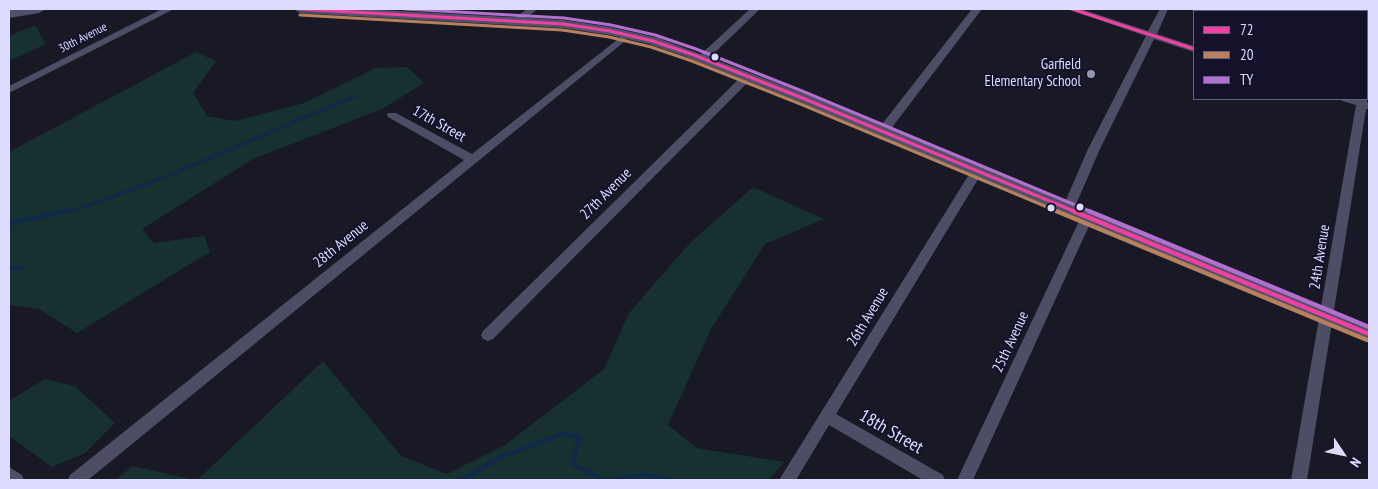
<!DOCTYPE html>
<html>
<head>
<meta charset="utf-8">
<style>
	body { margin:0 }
	#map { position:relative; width:1378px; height:489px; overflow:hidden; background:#191825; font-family:"PT Sans Narrow",sans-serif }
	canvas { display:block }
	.frame { position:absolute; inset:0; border:10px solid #dddcfe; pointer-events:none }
	.legend { position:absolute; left:1193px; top:10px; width:175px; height:90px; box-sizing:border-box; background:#14122b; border:1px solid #64637f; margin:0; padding:6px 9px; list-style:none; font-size:15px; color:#dddcfe }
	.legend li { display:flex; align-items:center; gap:10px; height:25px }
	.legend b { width:25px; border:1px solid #64637f }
	.north { position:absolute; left:1318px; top:429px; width:50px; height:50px; -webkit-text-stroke:4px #14122b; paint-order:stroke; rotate:124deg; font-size:14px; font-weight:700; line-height:20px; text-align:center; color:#dddcfe }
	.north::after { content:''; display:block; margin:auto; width:18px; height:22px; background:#dddcfe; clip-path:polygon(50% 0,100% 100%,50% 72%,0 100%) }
</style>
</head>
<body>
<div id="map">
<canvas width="1378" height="489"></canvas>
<div class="frame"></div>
<ul class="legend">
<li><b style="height:6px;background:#f240a1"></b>72</li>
<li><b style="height:6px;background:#b6815c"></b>20</li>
<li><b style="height:6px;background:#b36fd0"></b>TY</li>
</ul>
<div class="north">N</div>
</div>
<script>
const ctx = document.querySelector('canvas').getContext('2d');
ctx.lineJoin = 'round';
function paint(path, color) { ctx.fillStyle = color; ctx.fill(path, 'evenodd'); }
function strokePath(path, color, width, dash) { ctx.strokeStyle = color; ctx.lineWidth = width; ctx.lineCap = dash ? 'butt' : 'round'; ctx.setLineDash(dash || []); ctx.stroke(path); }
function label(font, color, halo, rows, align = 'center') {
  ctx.font = font + ' "PT Sans Narrow",sans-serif'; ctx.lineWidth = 4; ctx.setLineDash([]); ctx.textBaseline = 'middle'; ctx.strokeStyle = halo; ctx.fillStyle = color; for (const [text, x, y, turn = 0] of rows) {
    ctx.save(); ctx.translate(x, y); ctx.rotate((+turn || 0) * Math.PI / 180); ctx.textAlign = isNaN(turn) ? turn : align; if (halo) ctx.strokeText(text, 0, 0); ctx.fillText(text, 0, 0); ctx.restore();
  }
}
const green = new Path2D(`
	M35,25L46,44L9,61V36Z
	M196,52L216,61L193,93L207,116L235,121L304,103L376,68L407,67L424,83L382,109L253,159L142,229L154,243L204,236L210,252L77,333L39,309L9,305V152Z
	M753,187L824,219L765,244L711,329L668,425L697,448L784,462L769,480H197L323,361L401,456L447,474L505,445L604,369L629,313L690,243Z
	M45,379L75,386L115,423L85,453L52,467L9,436V401Z
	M133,466L195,480H115Z`);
const streamFar1 = new Path2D(`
	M62,212L81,208L168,176L355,96`);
const stream = new Path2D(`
	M9,223L68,211
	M9,269L23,268
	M461,480L503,456L563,434L579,437L573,464L603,480
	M611,480L646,475L673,480`);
const street = new Path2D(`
	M162,9H174L9,93V86Z
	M527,9H538L519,23H513V19Z
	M750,9H760L707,60H699V56Z
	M972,9H982L887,134H879L878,131L879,128Z
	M1067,9H1081L1148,31L1160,9H1168L1157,34L1194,46V52L1154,39L1100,149L1074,209L1068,213L1062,209L1088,149L1146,36Z
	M627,32L632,35L630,37L88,480H68L70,475L464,160L388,117L387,115L388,113H396L472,154Z
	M1369,51V72H1367V52Z
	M748,73L752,74V78L493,339L488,341L483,339L481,335L483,331L744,74Z
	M1367,98V102L1369,103V109H1366L1307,480H1291L1356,105L1342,101L1341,99Z
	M977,167L983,171L836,414L943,475L945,480H923L829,425L796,480H779L973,168Z
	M1087,212L1093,217L973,480H957L1081,217Z
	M9,467L22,475L24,480H9Z`);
const secondary = new Path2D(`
	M17,9H46L39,13L9,18V10Z
	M293,9H364L563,20L610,27L658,38L805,94L1369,326V342L795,100L689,58L649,44L610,35L563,28L300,13Z`);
const bus1Far1 = new Path2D(`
	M300,9L563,24L610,31L653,41L694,55L800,97L1076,212
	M1072,9L1194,49`);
const bus1 = new Path2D(`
	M1073,211L1369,334`);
const bus2Far1 = new Path2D(`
	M300,15L562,30L609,37L651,47L692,61L798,103L1059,212`);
const bus2 = new Path2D(`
	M1056,211L1367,340`);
const bus3Far1 = new Path2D(`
	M405,9L564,18L611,25L655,35L696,49L802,91L1092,212`);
const bus3 = new Path2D(`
	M1089,211L1369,327`);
const markers = [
	[715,57,4.5,"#dddcfe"],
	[1091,74,5,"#9897b2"],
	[1080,207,4.5,"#dddcfe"],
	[1051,208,4.5,"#dddcfe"]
];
const farStreetnames = [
	["30th Avenue",83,38,-27]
];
const poiNames = [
	["Garfield",1081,65],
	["Elementary School",1081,82]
];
const streetNames = [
	["17th Street",439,124,29],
	["27th Avenue",606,194,-45],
	["28th Avenue",341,244,-39],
	["24th Avenue",1320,257,-81],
	["26th Avenue",868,317,-59],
	["25th Avenue",1011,342,-65]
];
const nearStreetnames = [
	["18th Street",891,432,30]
];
paint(green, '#16312f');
strokePath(streamFar1, '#0f2949', 3);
strokePath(stream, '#0f2949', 4.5);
paint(street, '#4d4e66');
paint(secondary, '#50526b');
strokePath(bus1Far1, '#f240a1', 3);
strokePath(bus1, '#f240a1', 4.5);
strokePath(bus2Far1, '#b6815c', 3);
strokePath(bus2, '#b6815c', 4.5);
strokePath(bus3Far1, '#b36fd0', 3);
strokePath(bus3, '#b36fd0', 4.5);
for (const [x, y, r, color] of markers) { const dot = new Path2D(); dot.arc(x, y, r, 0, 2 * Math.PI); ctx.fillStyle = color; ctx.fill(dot); strokePath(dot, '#14122b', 2); }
label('12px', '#dddcfe', '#14122b', farStreetnames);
label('15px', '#dddcfe', '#14122b', poiNames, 'right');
label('15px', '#dddcfe', '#14122b', streetNames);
label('18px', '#dddcfe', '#14122b', nearStreetnames);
</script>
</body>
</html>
